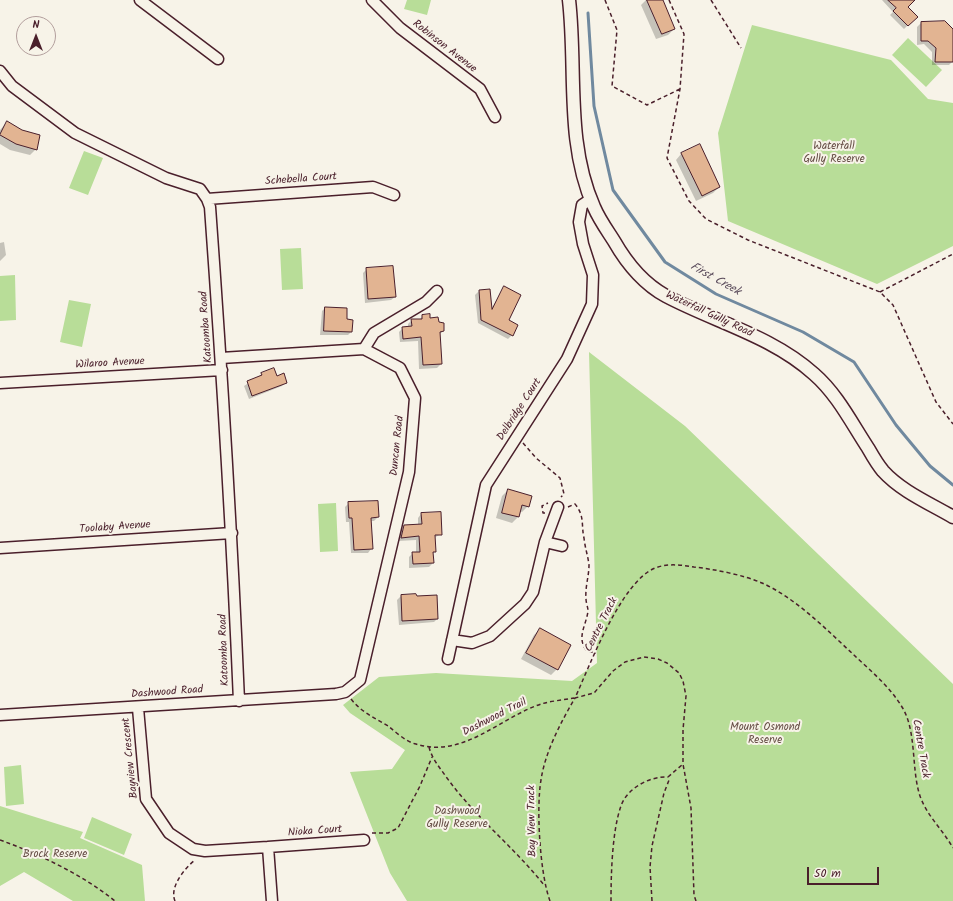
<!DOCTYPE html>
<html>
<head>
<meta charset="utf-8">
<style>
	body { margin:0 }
	#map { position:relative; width:953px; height:901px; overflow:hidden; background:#f7f3e8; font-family:Kalam,sans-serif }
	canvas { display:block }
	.north { position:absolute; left:16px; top:16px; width:40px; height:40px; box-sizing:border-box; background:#f7f3e8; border:1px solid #b29e9c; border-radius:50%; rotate:0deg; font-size:11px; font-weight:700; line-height:16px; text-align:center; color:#4a1f2b }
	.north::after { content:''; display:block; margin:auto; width:14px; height:18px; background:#4a1f2b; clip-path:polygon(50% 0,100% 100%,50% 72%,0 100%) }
	.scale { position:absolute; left:807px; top:867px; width:72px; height:18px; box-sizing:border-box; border:2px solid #4a1f2b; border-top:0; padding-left:5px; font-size:12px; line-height:14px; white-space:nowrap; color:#4a1f2b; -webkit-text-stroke:3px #f7f3e8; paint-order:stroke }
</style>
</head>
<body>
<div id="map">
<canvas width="953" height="901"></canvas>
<div class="north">N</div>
<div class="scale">50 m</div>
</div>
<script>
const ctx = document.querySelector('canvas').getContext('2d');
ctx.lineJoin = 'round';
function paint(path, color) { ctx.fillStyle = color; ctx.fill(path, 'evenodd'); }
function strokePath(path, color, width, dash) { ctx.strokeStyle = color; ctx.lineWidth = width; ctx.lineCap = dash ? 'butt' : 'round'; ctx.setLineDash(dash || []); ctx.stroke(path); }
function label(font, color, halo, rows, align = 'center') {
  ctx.font = font + ' Kalam,sans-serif'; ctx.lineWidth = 4; ctx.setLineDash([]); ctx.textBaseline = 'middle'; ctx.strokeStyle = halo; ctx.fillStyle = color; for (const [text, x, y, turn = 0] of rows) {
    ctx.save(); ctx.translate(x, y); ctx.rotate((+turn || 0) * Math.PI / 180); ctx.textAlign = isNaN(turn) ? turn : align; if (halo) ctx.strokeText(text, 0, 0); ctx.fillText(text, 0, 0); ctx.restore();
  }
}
const green = new Path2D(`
	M407,0H431L427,15L404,9Z
	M752,25L891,60L928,99L953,103V246L877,284L728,221L718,133Z
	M908,38L942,70L926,87L892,55Z
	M84,151L103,158L88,195L69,188Z
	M301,248L303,289L282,290L280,249Z
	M15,275L16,320L0,321V276Z
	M69,300L91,304L82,347L60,342Z
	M589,352L685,426L953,684V901H407L390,873L350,772L392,769L405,750L350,713L343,705L379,677L436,673L572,681L597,663Z
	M336,503L338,551L320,552L318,504Z
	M21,765L24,804L6,806L4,767Z
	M0,806L83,832L80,838L142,865L145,901H73L24,872L0,886Z
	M92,817L132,834L124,855L84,838Z`);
const shadow = new Path2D(`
	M646,0H662L674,29L668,35L656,39L641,5Z
	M882,0H914L906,7L916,17L904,29L890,15L893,12Z
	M921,23L953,30V61L949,65H932V52L924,44L917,45V27Z
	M7,122L36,149L30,155L10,150L0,144V130Z
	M681,154L719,187L713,193L696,201L676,160Z
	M4,242L6,255L0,261V243Z
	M367,269L395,297L391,300L365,303L363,273Z
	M504,288L507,321L512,335L508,339L478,323L475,295L479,291L490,290L491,309Z
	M325,308L346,320L351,332L348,335H320L322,311Z
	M423,316L438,323L443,331L440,334L441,364L437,368L419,369L418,341L400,342L399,332L403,328H408V324L412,320H419Z
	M262,374L276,377L286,382L282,386L249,399L244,386Z
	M508,490L528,506L522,512L519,511L518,517L512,523L496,518L502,496Z
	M349,503L378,517L374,521H370L371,549L368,553H351L349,522H346L345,507Z
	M421,514L441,534L434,538L435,551L432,554L433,563L429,567L409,568V557L413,553H416V540L398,541L400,530L404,526L418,525V518Z
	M401,596L437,619L434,622L399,625L397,600Z
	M540,629L557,669L551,675L521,659L534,635Z`);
const stream = new Path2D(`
	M588,13L594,106L613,190L665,262L716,294L803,332L854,362L896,425L930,466L953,485`);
const building = new Path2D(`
	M647,0H663L675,29L662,34Z
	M888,0H915L908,7L918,17L908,26L893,11L896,8Z
	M945,21L953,29V62H935L936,48L928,41H921V22Z
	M7,121L22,130L40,135L37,150L16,144L0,135Z
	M700,144L720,187L702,196L681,153Z
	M393,266L396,297L368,299L366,268Z
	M504,286L521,295L509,320L518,325L513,336L481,320L479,290L490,289L492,309Z
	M325,307L347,308V319L353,320L352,332L324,331Z
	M430,314V318L438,317L439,322L444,323V331L440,332L442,364L423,365L421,337L403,339L402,327L412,326L411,319H422V315Z
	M274,368L277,376L284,373L287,383L252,396L247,381L262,375L261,373Z
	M508,489L532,496L529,507L522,505L519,517L502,513Z
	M378,501L379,517L371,518L373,549L354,550L352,518H349L348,502Z
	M441,512L442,535H435L436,552H433L434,563L413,564L412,552H420L419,536L401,538L404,525L422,524L421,513Z
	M416,594L417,596L437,595L438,619L402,621L401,595Z
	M540,628L571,645L558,670L526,653Z`);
const path = new Path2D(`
	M605,0L617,30L612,86L647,105L680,89
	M669,0L684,34L680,89L667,158L689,201L706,219L748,240L880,292L893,305L936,402L953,424
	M711,0L741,48
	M880,292L953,254
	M523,443L536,458L560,478L564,494L561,497
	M568,507L575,504C585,516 581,525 584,538C585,548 588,556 589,565C589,576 585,587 586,599C586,603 588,607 588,611C586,626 576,638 587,651L596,653
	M545,513H543L542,506L548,503
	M351,699C361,712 375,718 388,726C396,732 406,742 416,744C463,759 499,718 541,704C551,701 563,700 574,698
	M429,747C432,759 440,768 447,778C476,818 514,847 544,885
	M668,777L683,764
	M372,833H388L398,828L420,786L432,757
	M0,840C39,854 83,875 115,901
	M175,901C169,887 185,868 195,860
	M550,901C540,874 536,809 541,780C545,752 561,722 575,698
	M611,901C611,875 612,831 621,806C627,788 650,776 668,777
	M652,901L650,867L652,846L664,793L669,780L668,777
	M696,901L694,895L691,808L683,764V730L686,696L683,681L679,673L667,663L658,659L644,657L625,662L613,671L594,693L575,698C590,665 621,582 655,568C668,563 681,565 694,567C713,569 744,575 762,583C796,598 828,631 855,656C872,672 890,687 902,707C917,731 911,769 920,796C927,816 943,830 953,848`);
const minor = new Path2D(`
	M140,0L218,59
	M372,0L400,28L480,89L495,117
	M0,71L12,86L75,133L166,178L200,189L207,199L210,207C222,371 232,536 239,701
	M207,199L373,187L394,195
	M364,349L374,333L426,302L437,291
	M0,383L222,370
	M545,542L562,546
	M0,548L232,533
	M452,640L472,643L490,636L525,604L533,592L545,542L558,507
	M448,659L486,485L567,359L592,304L593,275L583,244L579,222L582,205L591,199
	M138,708L146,799L169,833L193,849L205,851L268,847L272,901
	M0,715L336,694L345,692L360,680L409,472L415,398L400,368L364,349L221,358
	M268,847L364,840`);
const tertiary = new Path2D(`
	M569,0C577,69 565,142 594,207C599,219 607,230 614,241C626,262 644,284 666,296C715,322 772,336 814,374C837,394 851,422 868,448C872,455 877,464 883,471C901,491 929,503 953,517`);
const streetNames = [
	["Robinson Avenue",444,47,38],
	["Schebella Court",301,180,-4],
	["Waterfall Gully Road",709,315,25],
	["Katoomba Road",207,327,-94],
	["Wilaroo Avenue",110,364,-3],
	["Delbridge Court",520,410,-57],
	["Duncan Road",398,446,-84],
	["Toolaby Avenue",115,528,-4],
	["Centre Track",602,625,-63],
	["Katoomba Road",225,650,-92],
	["Dashwood Road",167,693,-4],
	["Dashwood Trail",495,718,-27],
	["Centre Track",920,749,80],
	["Bayview Crescent",131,758,-96],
	["Bay View Track",533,821,-91],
	["Nioka Court",315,832,-4]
];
const parkNames = [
	["Waterfall",834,147],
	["Gully Reserve",834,160],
	["Mount Osmond",765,728],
	["Reserve",765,741],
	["Dashwood",457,812],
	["Gully Reserve",457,825],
	["Brock Reserve",55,855]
];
const waterNames = [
	["First Creek",715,280,29]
];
paint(green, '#b8dd98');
paint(shadow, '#0003');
strokePath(stream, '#70899f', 3);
paint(building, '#e2b492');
strokePath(building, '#4a1f2b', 1);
strokePath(minor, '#4a1f2b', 13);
strokePath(tertiary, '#4a1f2b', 15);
strokePath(path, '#4a1f2b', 1.5, [4, 3]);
strokePath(minor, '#f7f3e8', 10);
strokePath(tertiary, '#f7f3e8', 12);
label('11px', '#4a1f2b', '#f7f3e8', streetNames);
label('11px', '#664e46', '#f7f3e8', parkNames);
label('italic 12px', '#5a4b5b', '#f7f3e8', waterNames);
</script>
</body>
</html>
